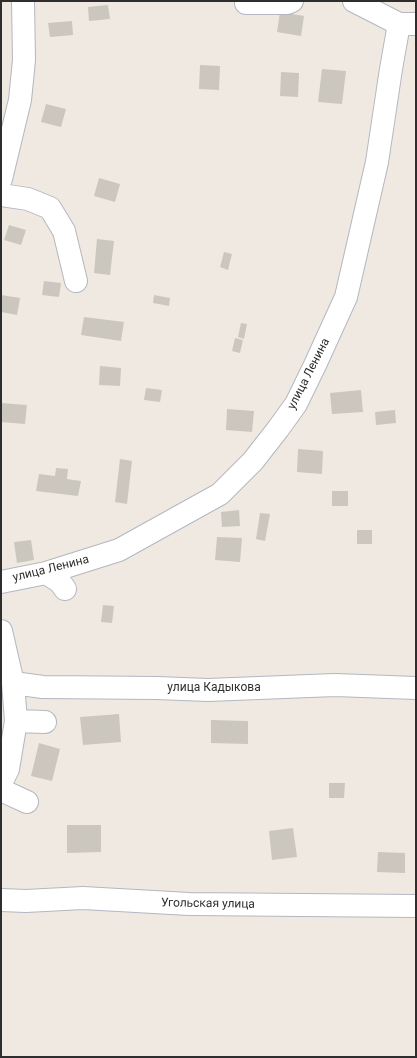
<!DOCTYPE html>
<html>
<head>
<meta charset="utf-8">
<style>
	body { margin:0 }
	#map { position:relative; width:417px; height:1058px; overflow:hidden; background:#efe9e1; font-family:Roboto,sans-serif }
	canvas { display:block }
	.frame { position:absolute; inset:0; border:2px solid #2e2e2e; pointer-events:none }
</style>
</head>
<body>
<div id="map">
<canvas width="417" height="1058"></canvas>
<div class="frame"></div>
</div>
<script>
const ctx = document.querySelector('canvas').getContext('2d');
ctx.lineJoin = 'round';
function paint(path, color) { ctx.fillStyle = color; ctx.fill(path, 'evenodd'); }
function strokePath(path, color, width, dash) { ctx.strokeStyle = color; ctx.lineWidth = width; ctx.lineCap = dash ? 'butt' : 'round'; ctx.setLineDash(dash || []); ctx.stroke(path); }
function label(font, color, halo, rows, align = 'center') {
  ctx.font = font + ' Roboto,sans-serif'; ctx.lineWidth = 4; ctx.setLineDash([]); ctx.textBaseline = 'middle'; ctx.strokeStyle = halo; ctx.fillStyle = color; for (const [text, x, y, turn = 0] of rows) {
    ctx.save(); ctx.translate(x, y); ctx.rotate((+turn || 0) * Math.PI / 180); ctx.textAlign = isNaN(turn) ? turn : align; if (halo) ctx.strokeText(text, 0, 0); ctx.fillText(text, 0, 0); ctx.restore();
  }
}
const building = new Path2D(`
	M108,5L110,19L89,21L88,7Z
	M280,12L304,16L301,36L277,32Z
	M72,21L73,35L50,37L48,23Z
	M200,65L220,66L219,90L199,89Z
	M322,69L346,71L342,104L318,102Z
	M281,72L299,73L298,97L280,96Z
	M46,104L66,109L61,127L41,122Z
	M99,178L120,184L115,202L94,196Z
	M9,225L26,230L21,245L4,240Z
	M97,239L114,241L110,275L94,273Z
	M224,252L232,254L228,270L220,267Z
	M44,281L61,283L59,297L42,295Z
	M1,295L20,298L17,315L1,312Z
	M154,295L170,298L169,306L153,303Z
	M84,317L124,322L121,341L81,335Z
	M241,323L247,324L244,339L238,337Z
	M235,338L243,340L240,353L232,351Z
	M100,366L121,368L120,386L99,385Z
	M146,388L162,390L160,402L144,400Z
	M361,390L363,412L332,414L330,393Z
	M1,403L27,405L25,424L1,422Z
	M227,409L254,411L252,432L226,430Z
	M395,410L396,423L376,425L375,412Z
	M298,449L323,451L322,474L297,472Z
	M120,459L132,461L127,504L115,502Z
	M56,468L68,469L67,479L81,481L78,496L36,491L39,474L55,476Z
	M332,491H348V506H332Z
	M239,510L240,526L222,527L221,512Z
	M260,513L270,514L265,541L256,539Z
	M357,530H372V544H357Z
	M217,537L242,538L240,562L215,560Z
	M31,540L34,560L17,563L14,542Z
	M103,605L114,606L112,623L101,622Z
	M119,714L121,742L83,745L80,717Z
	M211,720L248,721V744L211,743Z
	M39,743L60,749L52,781L31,776Z
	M329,783H345L344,798H329Z
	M67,825H101V852L67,853Z
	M293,828L297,857L272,860L269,831Z
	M378,852L405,853V873L377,872Z`);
const minor = new Path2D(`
	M354,1L399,24H416
	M246,3H287L292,1
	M1,179L20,100L24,60L23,1
	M1,195L28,199L50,208L64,231L76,281
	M46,573L60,582L65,589
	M1,582L46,573L119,550L220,494L253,461L278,429L296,404L315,365L346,297L377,162L391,69L399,24
	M1,631L13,683L16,721L8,769L1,783
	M13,683L43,687L157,688L208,690L335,685L416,688
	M16,721L45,722
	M1,790L27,802
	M1,900L26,901L83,898L189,904L416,906`);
const streetNames = [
	["улица Ленина",309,374,-63],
	["улица Ленина",51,569,-14],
	["улица Кадыкова",214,688],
	["Угольская улица",208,904,1]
];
paint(building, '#cbc7bf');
strokePath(minor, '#b4b7c1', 24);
strokePath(minor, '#fff', 22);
label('12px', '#2e2e2e', '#fff', streetNames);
</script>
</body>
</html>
